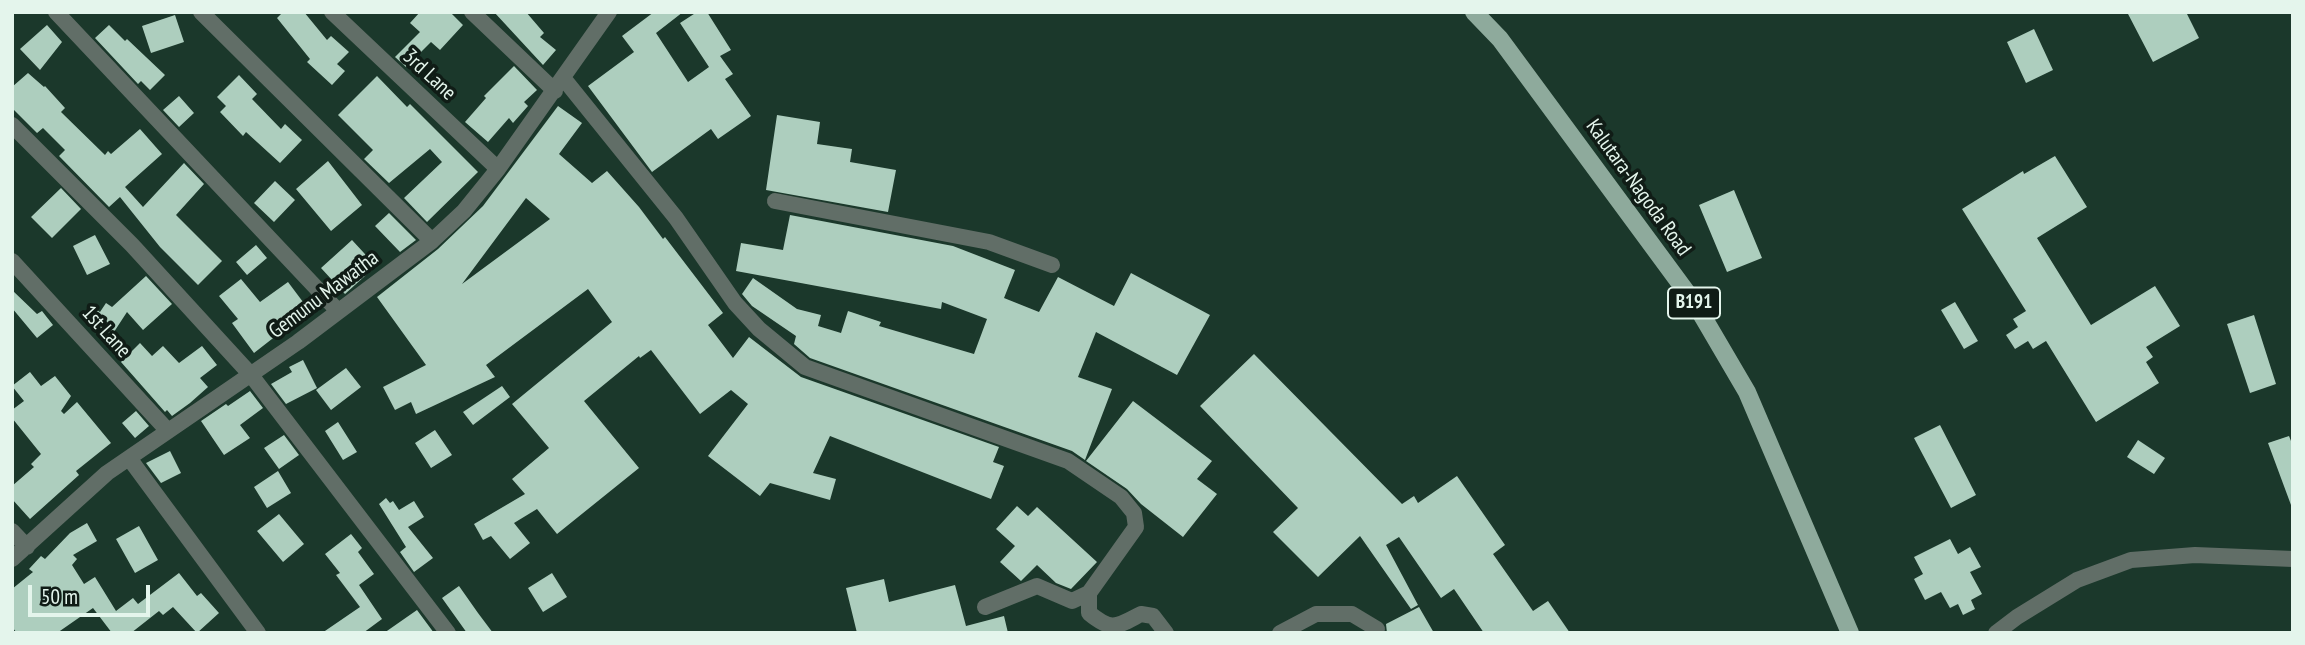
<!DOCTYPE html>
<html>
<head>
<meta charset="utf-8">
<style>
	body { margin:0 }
	#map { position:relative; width:2305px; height:645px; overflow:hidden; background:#1b382b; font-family:"PT Sans Narrow",sans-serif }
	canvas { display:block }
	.frame { position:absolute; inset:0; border:14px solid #e4f5ec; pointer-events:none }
	.scale { position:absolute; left:28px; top:585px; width:122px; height:32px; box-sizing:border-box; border:4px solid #e4f5ec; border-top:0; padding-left:9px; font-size:21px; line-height:24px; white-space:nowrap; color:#e4f5ec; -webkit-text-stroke:5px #101c16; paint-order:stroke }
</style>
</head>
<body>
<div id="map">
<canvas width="2305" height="645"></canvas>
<div class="frame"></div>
<div class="scale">50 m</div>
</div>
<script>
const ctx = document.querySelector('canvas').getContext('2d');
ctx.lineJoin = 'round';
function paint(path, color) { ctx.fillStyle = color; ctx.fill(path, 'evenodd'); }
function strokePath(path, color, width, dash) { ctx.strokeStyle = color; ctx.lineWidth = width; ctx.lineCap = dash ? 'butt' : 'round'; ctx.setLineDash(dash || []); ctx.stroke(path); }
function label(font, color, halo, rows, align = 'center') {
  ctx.font = font + ' "PT Sans Narrow",sans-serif'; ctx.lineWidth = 7; ctx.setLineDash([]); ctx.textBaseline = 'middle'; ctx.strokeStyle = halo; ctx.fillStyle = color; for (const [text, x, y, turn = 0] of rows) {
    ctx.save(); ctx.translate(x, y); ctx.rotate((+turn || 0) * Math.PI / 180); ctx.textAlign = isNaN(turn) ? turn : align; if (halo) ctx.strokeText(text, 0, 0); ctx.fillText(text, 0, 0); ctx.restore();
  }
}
const building = new Path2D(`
	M283,12H304L327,40L331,36L349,52L337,64L345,71L332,85L307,62L310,59L277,18Z
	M420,12H450L463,25L440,50L431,42L406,67L395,57L420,32L410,23Z
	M494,12H526L544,33L540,37L556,50L543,65Z
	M654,12H683L656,33L688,82L709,67L680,23L697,12H707L731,50L720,56L733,74L725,79L751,116L718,139L711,129L652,172L588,86L634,52L622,36Z
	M2127,12H2186L2199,38L2153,62Z
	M175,15L184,42L151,53L142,26Z
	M47,25L62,42L40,70L20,49Z
	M109,25L125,41L127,39L165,75L150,90L141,81L138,84L95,38Z
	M2034,29L2053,70L2026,83L2007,42Z
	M514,66L537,90L524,102L528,106L513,123L509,118L488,142L465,122L486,98L484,96Z
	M28,73L44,87L45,86L65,108L61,112L105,155L108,151L111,154L140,129L162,154L125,187L143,207L184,163L204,184L176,215L222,261L198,285L160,247L120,197L109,207L59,156L65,150L43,128L37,133L12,108V87Z
	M239,75L257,94L252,99L281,129L285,124L302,140L280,163L246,132L243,136L220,112L226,106L217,97Z
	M377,76L407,107L410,104L478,172L427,222L404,198L442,162L430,149L389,183L364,159L373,150L338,115Z
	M179,96L194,113L179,127L163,110Z
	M558,106L582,123L559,154L592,183L607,171L639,207L663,239L665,237L723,313L708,325L733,358L749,337L801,377L999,447L993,462L1004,466L991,499L830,436L813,473L836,479L830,500L770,483L760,496L708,456L748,404L731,390L700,414L651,350L640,358L639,356L584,401L639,468L557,534L537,509L514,523L530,543L510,559L491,536L483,540L474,524L525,494L512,479L549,448L512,404L612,322L588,289L486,365L495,377L416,414L411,402L395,410L383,387L426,365L377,297L438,249L483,206ZM526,198L550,219L462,284Z
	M777,115L820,122L817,144L852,149L850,162L896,170L888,212L766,190Z
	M2055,156L2087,207L2037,238L2091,325L2155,286L2180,326L2146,347L2153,357L2146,362L2159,383L2096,422L2046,341L2033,349L2028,341L2015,349L2006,335L2018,327L2013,319L2026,311L1962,209L2023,171L2024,174Z
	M328,161L362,205L331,231L296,189Z
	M275,181L295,200L274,222L254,203Z
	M61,188L81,209L52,238L31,217Z
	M1734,190L1762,258L1727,272L1699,205Z
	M389,213L416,240L400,252L375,226Z
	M790,215L953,246L1015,270L1004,298L1039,312L1058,277L1114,306L1131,273L1210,315L1177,375L1096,332L1078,377L1112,389L1085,460L1072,451L810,358L794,344L796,336L752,306L742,294L753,278L797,309L821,315L818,326L841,333L848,311L881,322L879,326L974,354L987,319L942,302L941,309L736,271L741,243L783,250Z
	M95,235L110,264L87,275L73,246Z
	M352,240L376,266L345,294L321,268Z
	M256,245L267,258L247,275L236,262Z
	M146,276L172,304L143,330L127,312L112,335L83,316L90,305L100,312L106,303L112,307Z
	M241,279L260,302L288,282L309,310L254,353L232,323L238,319L219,296Z
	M12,290L37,314L42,311L53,325L37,338L12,308Z
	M1955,302L1978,341L1964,349L1941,310Z
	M2254,315L2276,384L2250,393L2227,324Z
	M140,343L152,356L163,346L179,363L202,346L217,365L200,378L208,387L190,403L172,416L167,410L165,412L121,362Z
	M1254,354L1402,504L1414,496L1418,503L1457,476L1505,545L1493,554L1533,611L1548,601L1570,633H1484L1454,589L1441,598L1399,537L1386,545L1418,605L1411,609L1360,536L1318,577L1273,532L1298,508L1200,406Z
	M303,360L317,388L286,404L271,384L292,372L289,367Z
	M346,368L361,387L331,410L316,390Z
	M30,372L41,386L55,376L71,396L61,411L64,414L77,402L111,443L76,471L79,475L30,519L12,499V486L34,467L31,464L41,454L12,418V410L24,401L12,386Z
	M502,386L510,397L473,425L463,412Z
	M250,391L263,408L240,425L250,438L224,455L201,421L226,404L228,406Z
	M1133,401L1212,461L1197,479L1217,494L1183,537L1141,504L1127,489L1086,461Z
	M136,411L149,426L135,438L122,423Z
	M338,422L357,452L343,460L325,431Z
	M1940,425L1976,495L1951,508L1914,438Z
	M435,430L452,455L431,468L415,443Z
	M284,435L299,455L279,469L264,448Z
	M2289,436L2293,446L2291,505L2268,443Z
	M2138,440L2165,458L2154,474L2127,457Z
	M170,451L181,473L161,483L146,463Z
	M278,471L291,493L267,508L254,487Z
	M386,498L390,503L393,501L399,510L414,501L424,517L408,527L433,558L414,572L400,552L406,547L379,504Z
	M1017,506L1028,516L1037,507L1097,562L1071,589L1056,583L1037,565L1021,581L1000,562L1015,546L996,529Z
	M279,514L304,544L283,562L257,531Z
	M87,523L97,541L73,555L77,559L72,565L84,584L95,577L116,611L133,598L138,604L179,573L197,596L201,593L219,613L197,633L173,607L163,615L159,611L131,633H112L93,608L57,633H17L12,627V589L33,572L29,569L41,556L45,559L70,533Z
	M139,526L158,560L135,573L116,539Z
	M351,534L362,548L358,552L374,574L359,585L382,619L363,633H322L360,607L336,575L340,573L325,554Z
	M1950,539L1958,554L1970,547L1981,567L1970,572L1982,594L1971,600L1975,609L1963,615L1958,604L1950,608L1941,592L1925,600L1914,579L1923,574L1914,557Z
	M552,573L567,597L543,612L528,588Z
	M884,579L889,602L955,585L966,626L1004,616L1008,633H857L846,588Z
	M459,586L478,613L493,633H467L442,598Z
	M1419,607L1434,633H1387L1386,624Z
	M417,610L434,633H384Z`);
const minor = new Path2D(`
	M56,12L338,311
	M201,12L432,241
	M332,12L498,169
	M472,12L555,91
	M564,79L676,218L735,303L759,329L805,367L1068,461L1121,497L1134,513L1136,527L1089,593V613C1112,632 1116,627 1141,614L1153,616L1166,633
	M12,125L132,245L251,375L448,633
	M775,201L989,242L1052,265
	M12,261L168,431
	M129,458L258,633
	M12,531L27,547
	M12,559L107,473L298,342L432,241L464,211L498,169L609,12
	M985,607L1037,586L1072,601L1089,593
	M1280,633L1316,614H1352L1377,629
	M1996,633L2017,617L2077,580L2131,560L2195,555L2293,559`);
const major = new Path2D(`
	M1474,12L1500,39L1696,305L1747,392L1850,633`);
const shields = [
	[1694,303,52]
];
const shieldNames = [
	["B191",1694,303]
];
const streetNames = [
	["3rd Lane",429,75,43],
	["Kalutara-Nagoda Road",1638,188,54],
	["Gemunu Mawatha",324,295,-37],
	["1st Lane",106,332,48]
];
paint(building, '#adcebe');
strokePath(minor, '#616e67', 16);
strokePath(major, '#8eaa9c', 18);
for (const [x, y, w] of shields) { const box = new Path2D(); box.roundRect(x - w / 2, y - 15.5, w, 31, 5); ctx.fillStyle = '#101c16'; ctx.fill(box); strokePath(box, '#e4f5ec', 2); }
label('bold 19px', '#e4f5ec', null, shieldNames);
label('21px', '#e4f5ec', '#101c16', streetNames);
</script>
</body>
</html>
